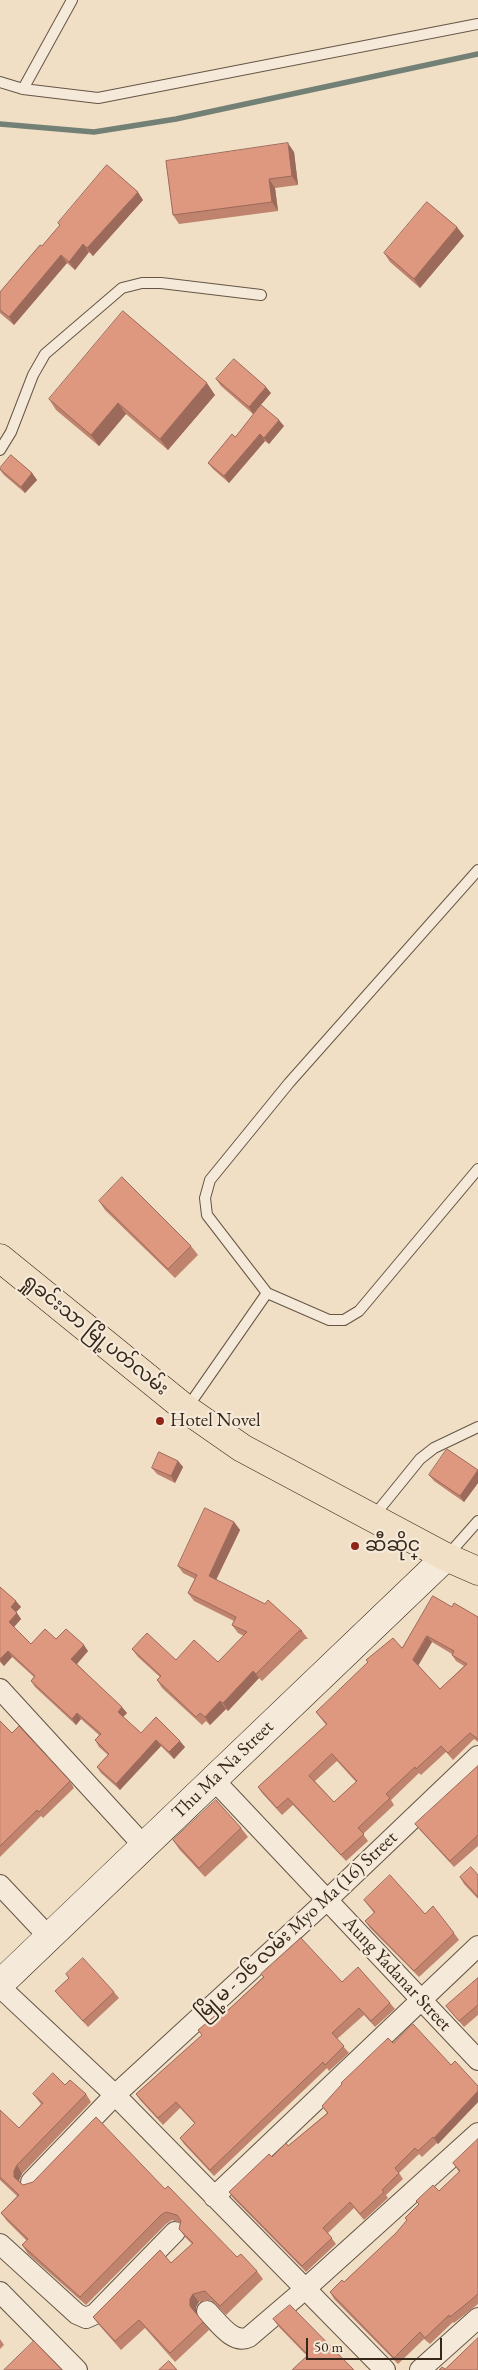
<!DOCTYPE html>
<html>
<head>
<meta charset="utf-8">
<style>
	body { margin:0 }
	#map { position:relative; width:478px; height:2370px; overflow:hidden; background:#f0dec5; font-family:"EB Garamond",serif }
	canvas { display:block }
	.scale { position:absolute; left:306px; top:2338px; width:136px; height:22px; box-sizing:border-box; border:2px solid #37271a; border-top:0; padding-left:6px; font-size:15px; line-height:18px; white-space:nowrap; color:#37271a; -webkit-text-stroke:4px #f5ead9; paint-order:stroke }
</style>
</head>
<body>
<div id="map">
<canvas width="478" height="2370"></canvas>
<div class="scale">50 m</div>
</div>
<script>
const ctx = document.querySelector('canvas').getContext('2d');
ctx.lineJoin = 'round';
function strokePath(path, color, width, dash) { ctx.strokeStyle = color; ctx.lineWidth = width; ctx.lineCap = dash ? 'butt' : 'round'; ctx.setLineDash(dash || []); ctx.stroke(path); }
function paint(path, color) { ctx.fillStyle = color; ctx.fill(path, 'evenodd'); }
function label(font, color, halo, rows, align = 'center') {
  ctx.font = font + ' "EB Garamond","Noto Sans Myanmar",serif'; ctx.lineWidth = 4.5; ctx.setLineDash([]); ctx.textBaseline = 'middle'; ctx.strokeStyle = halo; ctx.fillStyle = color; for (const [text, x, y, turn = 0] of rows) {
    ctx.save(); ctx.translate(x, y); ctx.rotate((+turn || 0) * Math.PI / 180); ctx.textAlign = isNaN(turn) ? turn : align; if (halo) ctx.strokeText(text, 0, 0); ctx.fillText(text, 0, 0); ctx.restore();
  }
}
const stream = new Path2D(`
	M0,124L94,132L176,119L478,54`);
const lane = new Path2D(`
	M72,0L23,89L98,98L478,24
	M0,82L23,89
	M0,450L11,432L33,375L45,354L122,288L142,283H161L261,295
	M267,1293L329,1320H344L359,1311L478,1169
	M187,1408L267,1293L207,1215L205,1198L210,1180L289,1083L478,870
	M373,1517L420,1459L434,1448L478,1427
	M447,1556L478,1521`);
const street = new Path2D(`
	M0,1689L144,1846
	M213,1779L478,2060
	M0,1885L49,1937
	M0,1987L115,2095L385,2370
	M31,2182L115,2095L327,1900L478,1756
	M214,2197L478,1946
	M0,2244L77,2314L86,2318L95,2314L175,2232
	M0,2292L77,2370
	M207,2311C218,2322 233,2345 249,2337L304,2290L478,2133
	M420,2370L478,2318`);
const secondary = new Path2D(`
	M0,1984L446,1557`);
const primary = new Path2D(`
	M0,1258L186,1409L242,1448L446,1557L478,1571`);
const wall = new Path2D(`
	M294,152L298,185L275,188L278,211L179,224L173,215Z
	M143,200L93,256L89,252L75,270L67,263L14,325L0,313V292L42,246L60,226L58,223Z
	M464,236L420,288L390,262L384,253Z
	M216,379L271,393L253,414L221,386Z
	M215,395L168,450L126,414L99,446L56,410L49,399Z
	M284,426L269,444L265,441L229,483L213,469L208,463L235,437Z
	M0,470L32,473L37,480L25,493L4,475Z
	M99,1201L191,1246L198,1255L175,1278L105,1210Z
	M178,1461L183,1467L175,1483L157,1474L152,1468Z
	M478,1470V1483L464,1502L434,1481L429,1475Z
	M234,1522L240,1530L216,1580L302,1631L308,1639H305L262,1681L259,1678L228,1711L226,1709L210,1725L206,1721L202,1725L162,1688L157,1680L160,1677L138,1657L132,1649L176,1660L218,1662L244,1636L238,1633L232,1625L234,1621L194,1601L188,1593L195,1579L183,1573L178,1566Z
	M0,1587L21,1607L16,1612L21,1619L14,1627L31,1644L56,1639L88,1651L77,1664L127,1713L123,1717L141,1733L185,1747L174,1759L161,1746L120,1790L101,1773L97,1767L108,1755L99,1747L95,1740L99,1735L81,1719L76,1725L35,1687L31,1681L34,1677L12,1657L4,1666L0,1662Z
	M452,1607L478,1617V1742L474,1739L453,1760L446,1752L421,1775L419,1773L391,1800L394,1805L363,1834L368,1841L346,1861L293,1805L282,1815L262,1793L258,1787L326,1725L316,1712L402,1648ZM432,1642L452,1654V1655L456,1661L464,1666L440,1689L418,1665ZM337,1761L356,1782L334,1802L315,1781Z
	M0,1721L12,1733L70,1781L74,1788L43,1818L41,1816L0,1857Z
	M478,1766V1846L454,1867L420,1830L415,1824Z
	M241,1828L248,1837L205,1877L179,1849L173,1840Z
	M478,1875V1899L464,1884L460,1877Z
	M364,1900L425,1914L454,1933L459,1940L419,1977L370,1928L365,1921L374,1913Z
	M66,1974L114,1992L119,1998L88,2027L60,1997L55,1991L69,1978Z
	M261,1974L342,1982L390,2003L395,2009L375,2027L364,2015L337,2039L349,2053L329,2071L327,2068L214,2176L184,2144L180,2138L195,2124L180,2108L163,2125L140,2100L136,2094L202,2035L198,2030L226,2012L263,1977Z
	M478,1978V2015L464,2027L446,2006Z
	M393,2043L451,2065L478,2086V2102L438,2144L437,2143L422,2157L419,2154L399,2173L403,2179L386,2195L388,2198L364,2220L354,2208L328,2233L336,2244L306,2272L233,2198L229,2192L272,2157L288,2146L327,2113L322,2106Z
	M65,2085L86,2094L91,2102L22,2174L19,2180L20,2182L23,2185L165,2189L237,2257L257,2271L263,2279L226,2315L211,2300L199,2302L196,2307V2313L209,2330L175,2362L145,2328L121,2350L99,2325L93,2317L171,2263L192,2244L185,2237L179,2229L180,2223L172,2220L166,2224L86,2305L28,2254L22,2245L27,2241L7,2221L1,2213L17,2196L0,2180V2110L19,2128L41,2104L33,2094Z
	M478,2139V2304L454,2323L453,2322L430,2344L424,2339L398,2364L334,2299L330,2292L344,2282L396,2233L407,2221L405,2218L419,2204L416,2201L439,2191L459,2172L453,2163Z
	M273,2319L354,2370L307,2356L279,2327Z
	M0,2339L4,2345L0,2349Z`);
const shadedWall = new Path2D(`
	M288,143L294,152L298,185L292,176Z
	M269,179L275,188L278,211L272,202Z
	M138,192L143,200L93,256L87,248Z
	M457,227L464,236L420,288L414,279Z
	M83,244L89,252L75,270L69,262Z
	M61,255L67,263L14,325L9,317Z
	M207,383L215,395L168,450L160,439Z
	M266,387L271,393L253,414L249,407Z
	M118,403L126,414L99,446L91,435Z
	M279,420L284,426L269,444L264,438Z
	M260,434L265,441L229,483L224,476Z
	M32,473L37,480L25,493L21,487Z
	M178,1461L183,1467L175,1483L171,1476Z
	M478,1470V1483L464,1502L460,1496Z
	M234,1522L240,1530L214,1584L209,1576Z
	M16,1601L21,1607L15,1613L11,1607Z
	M17,1613L21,1619L13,1628L9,1622Z
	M427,1636L432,1642L418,1666L413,1660Z
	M84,1645L88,1651L76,1665L71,1659Z
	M8,1651L12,1657L4,1666L0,1660Z
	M253,1671L259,1678L228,1711L223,1703Z
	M220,1701L226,1709L210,1725L205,1717Z
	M122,1707L127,1713L122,1718L118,1712Z
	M77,1713L81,1719L76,1725L72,1719Z
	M156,1740L161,1746L120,1790L116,1784Z
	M180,1741L185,1747L174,1759L169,1752Z
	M478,2091V2102L438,2144L434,2138Z
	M17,2165L22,2174L19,2180L20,2186L14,2177V2171Z
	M193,2294L199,2302L196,2307V2314L190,2306V2299Z`);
const building = new Path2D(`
	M288,143L292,176L269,179L272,202L173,215L166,161Z
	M107,165L138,192L87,248L83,244L69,262L61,255L9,317L0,310V292L40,245L42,246L60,225L58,223Z
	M427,202L457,227L414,279L384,253Z
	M123,311L207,383L160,439L118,403L91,435L49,399Z
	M234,359L266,387L249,407L216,379Z
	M261,405L279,420L264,438L260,434L224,476L208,463L232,434L235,437Z
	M11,455L32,473L21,487L0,469V468Z
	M122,1177L191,1246L168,1269L99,1201Z
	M447,1449L478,1470L460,1496L429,1475Z
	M159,1452L178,1461L171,1476L152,1468Z
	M205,1508L234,1522L209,1576L265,1604L268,1600L302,1631H299L256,1674L253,1671L223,1703L220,1701L205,1717L200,1713L196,1717L157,1680L161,1676L132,1649L147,1633L176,1660L194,1640L218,1662L247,1632L232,1625L236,1617L188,1593L197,1575L178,1566Z
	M0,1587L16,1601L11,1607L17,1613L9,1622L31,1644L45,1629L56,1639L66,1629L84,1645L71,1659L122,1707L118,1712L141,1733L156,1717L180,1741L169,1752L156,1740L116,1784L97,1767L109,1754L95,1740L101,1734L77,1713L72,1719L31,1681L35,1676L8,1651L0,1659Z
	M433,1596L452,1607L454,1603L478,1617V1739L470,1733L448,1753L441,1746L416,1769L415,1767L386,1794L390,1798L358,1828L364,1834L341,1855L288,1798L277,1808L258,1787L327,1724L316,1712L368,1662L366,1660L393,1638L402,1648ZM427,1636L454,1651L452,1655L467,1664L440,1689L413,1660ZM332,1754L357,1781L334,1802L309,1776Z
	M0,1721L12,1733L19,1726L70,1781L39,1812L37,1810L0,1846Z
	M478,1766V1835L450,1861L415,1824Z
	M216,1800L241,1828L199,1868L173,1840Z
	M471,1867L478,1875V1897L460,1877Z
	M390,1875L425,1914L433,1906L454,1933L414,1971L365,1921L375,1912L364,1900Z
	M301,1938L342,1982L358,1967L390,2003L371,2021L359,2008L332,2033L344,2046L325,2065L323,2062L210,2170L180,2138L195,2123L176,2102L158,2118L136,2094L202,2035L198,2030L223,2009L226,2012L264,1977L261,1974Z
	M83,1958L114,1992L83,2021L55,1991L69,1978L66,1974Z
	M478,1978V2005L459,2021L446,2006Z
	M413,2024L451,2065L455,2061L478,2086V2091L434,2138L433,2137L418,2151L415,2148L395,2168L399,2173L382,2190L384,2192L360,2214L350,2202L323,2228L332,2238L302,2266L229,2192L269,2154L272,2157L286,2143L288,2146L328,2113L322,2106L342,2084L341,2083L388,2038L393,2043Z
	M53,2073L65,2085L70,2080L86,2094L17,2165L14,2171V2177L23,2185L33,2182L96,2117L165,2189L168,2186L237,2257L241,2254L257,2271L220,2306L205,2291L193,2294L190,2299V2306L203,2322L170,2353L139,2320L115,2341L93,2317L160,2250L171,2263L193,2243L179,2229L181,2221L177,2215L166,2212L161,2215L80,2297L22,2245L28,2239L1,2213L19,2195L0,2177V2110L19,2128L43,2103L33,2094Z
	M478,2139V2294L471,2300L450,2317L449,2315L425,2338L420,2332L394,2358L330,2292L342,2280L344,2282L396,2233L407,2220L405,2218L419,2204L416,2201L433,2185L439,2191L460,2171L453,2163Z
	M290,2305L354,2370H292L308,2355L273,2319Z
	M478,2338V2370H439L442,2367L445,2369Z
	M34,2341L62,2370H4Z
	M169,2361L177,2370H159Z`);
const markers = [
	[160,1421,5,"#8f2418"],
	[355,1546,5,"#8f2418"]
];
const streetNames = [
	["ရှုခင်းသာ မြို့ပတ်လမ်း",95,1335,39],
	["Thu Ma Na Street",223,1770,-44],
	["မြို့မ - ၁၆ လမ်း Myo Ma (16) Street",297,1926,-43],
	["Aung Yadanar Street",397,1974,47]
];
const poiNames = [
	["Hotel Novel",170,1421],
	["ဆီဆိုင္",365,1546]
];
strokePath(stream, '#738075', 5.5);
strokePath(lane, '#655545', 12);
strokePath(street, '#655545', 22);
strokePath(secondary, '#37271a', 29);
strokePath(primary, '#37271a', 29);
strokePath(lane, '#f5ead9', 10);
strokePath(street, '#f5ead9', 20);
strokePath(secondary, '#f5ead9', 28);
strokePath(primary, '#f0dec5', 28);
paint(wall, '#c0836e');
paint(shadedWall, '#9c6a5a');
paint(building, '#df9880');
strokePath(building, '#9c6a5a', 1);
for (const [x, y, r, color] of markers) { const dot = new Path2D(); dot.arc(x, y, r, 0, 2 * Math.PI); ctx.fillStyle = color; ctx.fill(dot); strokePath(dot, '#f5ead9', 2); }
label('19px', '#37271a', '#f5ead9', streetNames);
label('19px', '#37271a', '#f5ead9', poiNames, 'left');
</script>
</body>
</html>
